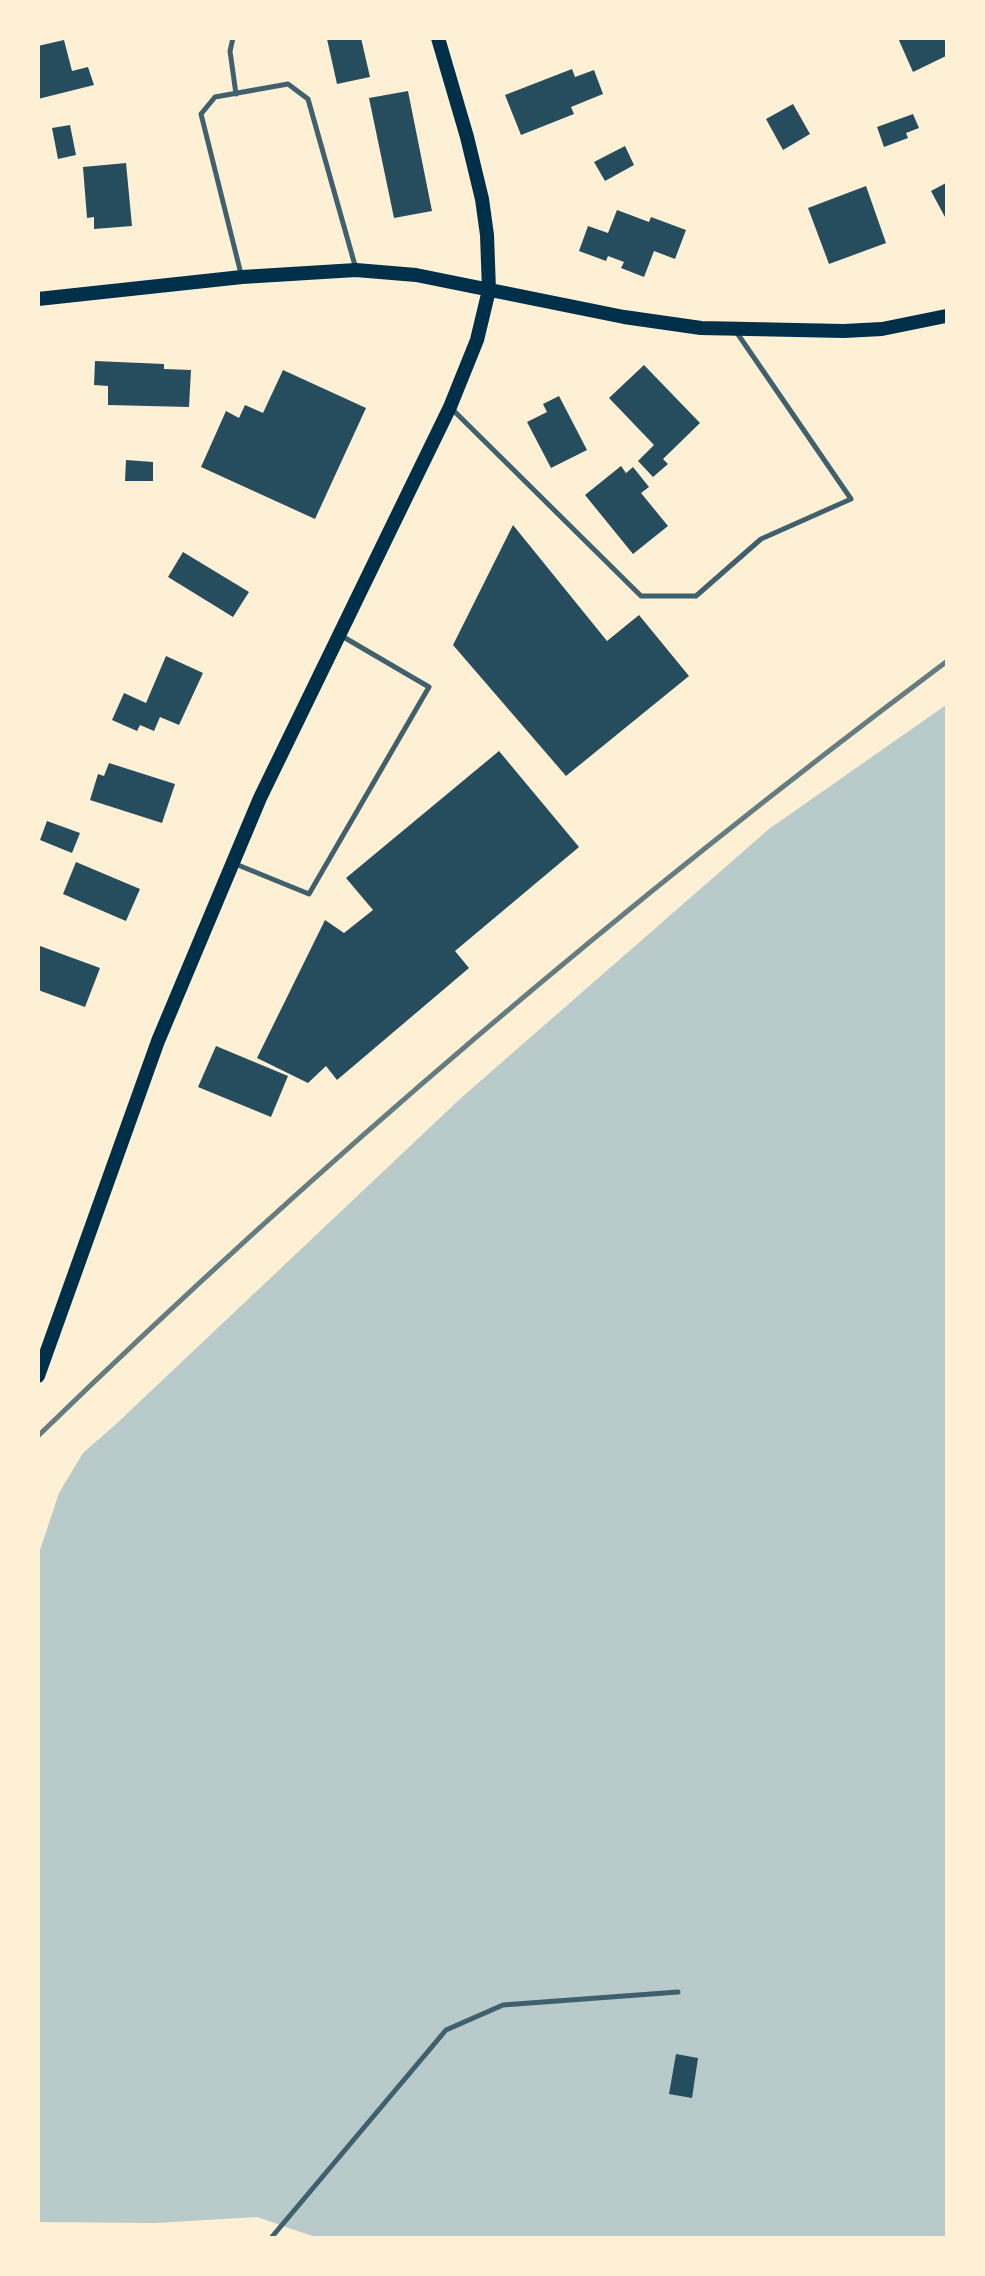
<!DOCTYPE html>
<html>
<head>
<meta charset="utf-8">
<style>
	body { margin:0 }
	#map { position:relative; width:985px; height:2276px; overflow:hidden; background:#fdf0d5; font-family:Raleway,sans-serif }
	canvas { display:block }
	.frame { position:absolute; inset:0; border:40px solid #fdf0d5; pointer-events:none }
</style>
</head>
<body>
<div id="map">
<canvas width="985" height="2276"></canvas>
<div class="frame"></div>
</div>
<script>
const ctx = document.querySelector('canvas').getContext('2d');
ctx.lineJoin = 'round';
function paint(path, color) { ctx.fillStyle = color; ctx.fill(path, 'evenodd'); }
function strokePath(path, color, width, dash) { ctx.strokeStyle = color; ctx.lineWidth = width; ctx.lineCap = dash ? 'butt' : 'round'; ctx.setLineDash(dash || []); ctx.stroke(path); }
const green = new Path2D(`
	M946,705V2237L318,2238L257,2217L156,2223L39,2222V1553L59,1493L83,1453L115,1425L461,1098L769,829Z`);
const building = new Path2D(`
	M329,38H361L370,77L337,84L327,39Z
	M898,38H944L946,44V56L913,72Z
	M64,40L72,71L88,67L94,85L38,99V46Z
	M572,69L575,77L594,70L603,94L571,107L574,114L521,135L505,95Z
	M408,91L432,211L394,218L369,98Z
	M793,104L810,134L783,150L766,119Z
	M913,114L919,128L906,133L908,138L884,147L877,127Z
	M70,125L76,155L58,159L52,128Z
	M625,146L634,165L605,181L594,162Z
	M126,163L132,226L94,229V217L87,218L83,167Z
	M946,183V219L931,191Z
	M866,186L886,243L829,264L808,208Z
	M617,210L649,222L651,217L686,230L675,259L654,251L644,277L621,268L624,262L608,256L606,261L579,251L588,226L608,233Z
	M95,361L164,364V369L191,370L189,407L108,405V386L94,385Z
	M644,365L700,423L663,459L668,464L653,477L638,461L654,445L609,398Z
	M283,370L366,408L315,519L201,467L226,411L239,418L245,405L263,413Z
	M559,396L587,450L551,468L527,422L547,412L543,404Z
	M126,460L153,462V481H125Z
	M621,466L626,473L633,467L649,487L641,493L668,526L633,554L585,495Z
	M513,525L607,641L639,615L689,676L566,776L453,645Z
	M183,552L249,592L233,617L168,577Z
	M166,656L203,673L179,725L160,717L154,731L140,725L137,731L112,720L124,693L146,703Z
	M499,751L579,847L455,951L469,968L337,1080L326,1066L308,1083L257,1058L325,920L344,933L373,910L346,878Z
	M109,763L175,784L162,823L90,800L98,774L104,776Z
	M47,821L80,833L72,853L40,840Z
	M76,862L140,889L126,921L63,894Z
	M40,946L100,968L85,1007L38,990Z
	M216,1046L288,1076L271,1117L198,1087Z
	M676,2054L698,2058L692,2098L669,2094Z`);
const service = new Path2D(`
	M233,38L230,51L236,94
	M241,274L201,114L215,97L288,84L308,99L356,269
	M452,409L641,596H696L761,539L851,499L735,330
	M233,863L309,894L429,687L340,635
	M271,2238L446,2030L503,2005L678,1992`);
const secondary = new Path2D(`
	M38,299L242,277L356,270L416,275L624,317L701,328L844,331L882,329L946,316
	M38,1376L158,1041L260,798L450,407L477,340L489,290L487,235L482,199L467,137L438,38`);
const rail = new Path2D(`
	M38,1436C324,1158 628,900 946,662`);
paint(green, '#b9caca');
paint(building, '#264d5e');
strokePath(service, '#3f606c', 5);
strokePath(secondary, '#003049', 14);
strokePath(rail, '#657d81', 5);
</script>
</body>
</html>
